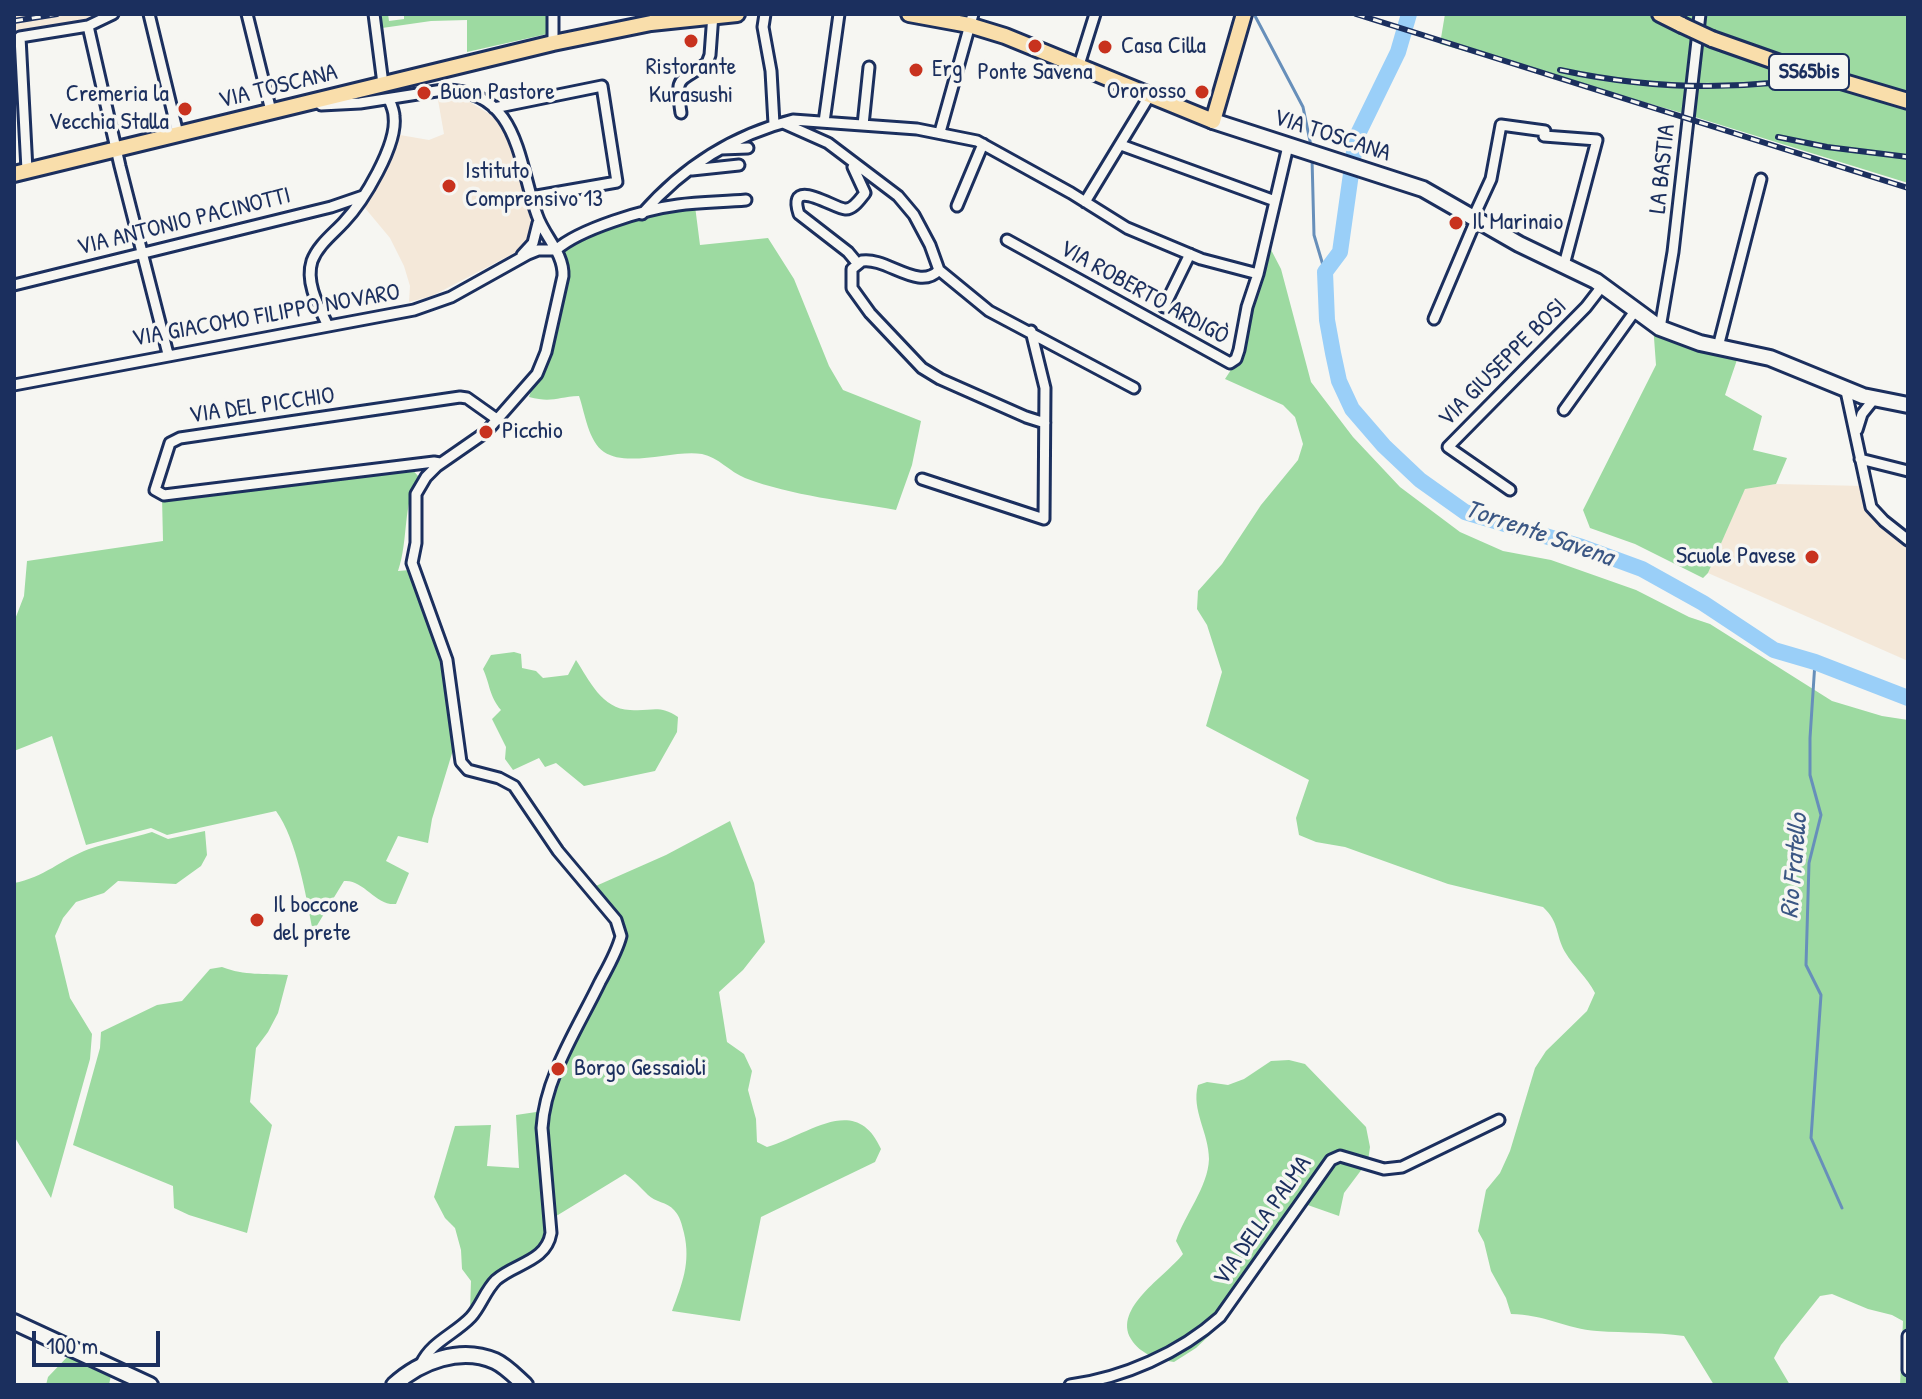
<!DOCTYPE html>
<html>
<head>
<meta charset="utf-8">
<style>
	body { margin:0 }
	#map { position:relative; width:1922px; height:1399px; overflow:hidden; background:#f6f6f2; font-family:"Patrick Hand",sans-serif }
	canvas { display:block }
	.frame { position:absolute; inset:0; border:16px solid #1b2f5e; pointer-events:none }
	.scale { position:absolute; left:32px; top:1331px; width:128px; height:36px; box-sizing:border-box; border:4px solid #1b2f5e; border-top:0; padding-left:10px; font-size:24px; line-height:28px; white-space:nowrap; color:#1b2f5e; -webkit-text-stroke:6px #f6f6f2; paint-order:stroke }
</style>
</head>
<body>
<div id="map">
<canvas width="1922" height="1399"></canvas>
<div class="frame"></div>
<div class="scale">100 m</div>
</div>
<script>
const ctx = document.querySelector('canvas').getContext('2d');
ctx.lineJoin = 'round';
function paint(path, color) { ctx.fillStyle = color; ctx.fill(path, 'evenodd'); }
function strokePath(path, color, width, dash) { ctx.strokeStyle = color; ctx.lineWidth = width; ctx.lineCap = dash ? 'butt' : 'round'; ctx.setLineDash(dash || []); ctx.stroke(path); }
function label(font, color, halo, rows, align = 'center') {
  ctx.font = font + ' "Patrick Hand",sans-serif'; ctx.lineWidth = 7; ctx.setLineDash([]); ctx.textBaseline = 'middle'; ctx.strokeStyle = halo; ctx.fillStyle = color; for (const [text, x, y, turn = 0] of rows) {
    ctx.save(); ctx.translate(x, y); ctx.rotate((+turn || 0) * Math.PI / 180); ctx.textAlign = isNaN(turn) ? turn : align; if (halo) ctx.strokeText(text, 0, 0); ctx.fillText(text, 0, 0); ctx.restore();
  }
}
const built = new Path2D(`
	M14,14H99L89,20L14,33Z
	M449,96L468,101L491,115L504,130L514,148L532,225L527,240L518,251L432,296L409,302L410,286L404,266L390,238L365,208L400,135L429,140L444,134L438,100Z
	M1776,484L1864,486L1868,499L1908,540V661L1708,573L1745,488Z`);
const green = new Path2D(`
	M380,14H388L389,21L404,19V14H547V34L467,52V20L431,21L382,28Z
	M1445,14H1908V183L1682,113L1440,44Z
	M695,206L700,245L768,238L794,279L829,366L843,390L921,421L912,465L896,510C847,501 792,496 745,478C730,472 718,457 702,454C676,449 628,468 604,452C588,441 585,413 579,396C557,397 552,403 529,397L561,302L564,263L562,239L614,223Z
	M1268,244L1281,269L1311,382L1353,437L1400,487L1460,532L1503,551L1551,560L1636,590L1689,617L1710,624L1832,701L1882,716L1908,720V1385H1900L1903,1321L1892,1315L1868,1309L1832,1294L1820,1296L1781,1345L1774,1358L1790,1385H1714L1684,1336C1655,1332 1626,1333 1597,1331C1567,1329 1543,1314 1511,1314L1506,1298L1491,1271L1484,1242L1478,1231L1486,1190L1500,1173L1510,1151L1535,1068L1546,1051L1587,1011L1595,993C1587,977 1574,967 1565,952C1555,934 1560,923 1543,907L1448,884L1345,847L1316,842L1299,835L1296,818L1309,780L1206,726L1222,672L1207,625L1197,609L1198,591L1222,564L1261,505L1298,460L1303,444L1295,417L1283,405L1225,379C1250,345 1258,286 1268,244Z
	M1653,324L1740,351L1725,395L1762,416L1753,450L1787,458L1776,484L1745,489L1708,573L1703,578L1635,544L1590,528L1583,510L1656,365Z
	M409,466L419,477C402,505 409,539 398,571L410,570L443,655L451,711L453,750L432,819L428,843L398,836L386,861L409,873L396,904C375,906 364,879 344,881L313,932C306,896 297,840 276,811L167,835L151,828L86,845L52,736L14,751V622L24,596L27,561L163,541L162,497Z
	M514,652L521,654L522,668L536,671L543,678L568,675L576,660C589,680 602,709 630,710C652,712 658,704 678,717L677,732L655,771L584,786L556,763L545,767L539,758L513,770L505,759L506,747L492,719L501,710C489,696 490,684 483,669L491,655Z
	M730,821L754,883L765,942L743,970L719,992L727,1042L744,1054L752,1071L748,1090L756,1119L757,1142L767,1147C808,1135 856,1092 881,1149L875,1162L761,1217L740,1321L672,1311C682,1284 691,1263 684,1233C682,1225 680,1216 674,1210C667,1202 655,1202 648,1195C640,1187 634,1180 625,1174L553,1218L545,1119L554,1080L613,950C623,918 609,911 589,889L666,855Z
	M205,831L207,855L201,866L176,884L118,881L104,893L76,902L63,918L55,936L70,998L92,1034L90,1059L51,1198L14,1136V883C43,878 62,859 89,849C110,842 132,838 152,832L168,839Z
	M222,967C245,976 264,973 288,975L278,1013L268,1032L256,1048L250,1102L272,1125L247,1233L189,1215L174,1208L173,1186L73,1145L100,1048L101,1032L157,1005L182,1001L210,969Z
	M1289,1060L1305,1064L1366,1127L1370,1147L1368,1161L1344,1193L1339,1216L1302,1203L1285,1233L1215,1330L1196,1348L1174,1362C1158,1360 1140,1354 1131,1339C1113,1308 1165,1277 1183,1254L1176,1241C1185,1214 1208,1187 1209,1159C1209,1133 1191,1110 1198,1085L1207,1082L1228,1085L1244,1079L1271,1061Z
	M543,1111L549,1244L508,1272L470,1312L471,1281L462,1269L461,1250L455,1228L445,1218L434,1197L455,1126L491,1125L487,1166L519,1168L516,1115Z
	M70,1354L111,1375L109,1385H46L48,1377Z`);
const stream = new Path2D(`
	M1254,14L1303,107L1311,146
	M1312,158L1314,235L1325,272
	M1815,662L1810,738V775L1821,815L1809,863L1806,965L1821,995L1811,1138L1842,1208`);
const river = new Path2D(`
	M1409,14L1398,52L1356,138L1340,252L1325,272L1327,320L1333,353L1339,381L1352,409L1384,446L1420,480L1465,512L1582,547L1642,569L1703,603L1774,650L1815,662L1908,698`);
const street = new Path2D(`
	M149,14L178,134
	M247,14L271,111
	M374,14L383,84
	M765,14L763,27L771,71L774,124
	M88,26L120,166L168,354
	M553,43V14
	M1079,65L1095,14
	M321,105L360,103L443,90C519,89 518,162 537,215C544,236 564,253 563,276L546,352L537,374L486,432L437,466L426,477L416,494V543L412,563L447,660L461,762L468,770L499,778L514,786L558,851L616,920L621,936C617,952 608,967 600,982C578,1028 545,1077 542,1128L551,1233C546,1262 515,1263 496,1280C485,1291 481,1306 471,1317C455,1334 431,1342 421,1364
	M494,108L602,86L617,182L531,197
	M681,113C675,73 679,84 707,63L710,55L713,14
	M824,122L839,14
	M783,123L828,143L898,196L914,215L930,245L939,270L989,311L1134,388
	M863,125L869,67
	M940,132L973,14
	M1121,145L1275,201
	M721,149L748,148
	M855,164L853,167L865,193C860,199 853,210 845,209C835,209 786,175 799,214L848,252L858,264
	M27,170L20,37L88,26L113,14
	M692,170L739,165
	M1085,202L1150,95
	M957,206L983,144
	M642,214C682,168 733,135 793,120L917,129L977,141L1071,193L1127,228L1201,259L1258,274
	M1473,218L1491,179L1501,125L1545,131L1544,136L1597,140L1564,265
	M1007,240L1230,363L1236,359L1239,350L1247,307L1258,274L1288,146
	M556,250C579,229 646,209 678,205C700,202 724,202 746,200
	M522,255L533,243L538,223
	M939,270C919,292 887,257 862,261L852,269V288L870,313L922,368L940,379L1026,417L1045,423
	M14,285L331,207L363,196
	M1164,307L1190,254
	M1434,319L1476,220
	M328,326C319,307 305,283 312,261C318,245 333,234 344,222C363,202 398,145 394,116C394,111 391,104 389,99
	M1660,328L1673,252L1700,14
	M1718,347L1761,179
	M14,385L414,310L451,297L528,254L538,250H556
	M1846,391L1871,507L1884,521L1908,540
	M1564,410L1635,311
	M1857,430L1862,414L1874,399
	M1860,459L1908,471
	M440,463L434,462L164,495L155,490L170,443L180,438L460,397L467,398L498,420
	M922,479L1044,519L1045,388L1031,331
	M1510,490L1448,447L1586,307L1603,285
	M1908,1336V1370
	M1070,1385C1123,1378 1180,1353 1220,1317L1331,1160L1340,1156L1384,1169L1402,1167L1499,1120`);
const secondary = new Path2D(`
	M1213,121L1423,189L1519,244L1596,281L1660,328L1700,343L1770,358L1863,396L1908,405
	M14,1322L150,1385
	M394,1385C420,1361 461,1346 495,1361C506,1366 516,1377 525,1385`);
const primary = new Path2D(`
	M909,14L969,25L1005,36L1213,121L1244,14
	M1660,14L1682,25
	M1712,39L1780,63L1908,101
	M14,174L553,43L651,23L737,14`);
const rail = new Path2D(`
	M1356,14L1908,188
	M14,21L57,14
	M1560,70C1630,85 1700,90 1771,83
	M1778,137L1827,147L1908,157`);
const primaryBridge = new Path2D(`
	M1682,25L1712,39`);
const markers = [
	[691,41,8,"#c8321e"],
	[1035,46,8,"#c8321e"],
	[1105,47,8,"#c8321e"],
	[916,70,8,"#c8321e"],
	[1202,92,8,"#c8321e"],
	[424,93,8,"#c8321e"],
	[185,109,8,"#c8321e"],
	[449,186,8,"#c8321e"],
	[1456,223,8,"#c8321e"],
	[486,432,8,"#c8321e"],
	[1812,557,8,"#c8321e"],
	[257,920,8,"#c8321e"],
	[558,1069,8,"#c8321e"]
];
const shields = [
	[1809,72,80]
];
const shieldNames = [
	["SS65bis",1809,72]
];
const poiNames = [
	["Casa Cilla",1121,47],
	["Ristorante",691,68,"center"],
	["Kurasushi",691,96,"center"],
	["Erg",932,70],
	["Ponte Savena",1035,73,"center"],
	["Ororosso",1186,92,"right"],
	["Buon Pastore",440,93],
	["Cremeria la",169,95,"right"],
	["Vecchia Stalla",169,123,"right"],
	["Istituto",465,172],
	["Comprensivo 13",465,200],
	["Il Marinaio",1472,223],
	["Picchio",502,432],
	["Scuole Pavese",1796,557,"right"],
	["Il boccone",273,906],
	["del prete",273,934],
	["Borgo Gessaioli",574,1069]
];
const streetNames = [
	["VIA TOSCANA",278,87,-14],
	["VIA TOSCANA",1332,136,18],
	["LA BASTIA",1663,169,-84],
	["VIA ANTONIO PACINOTTI",184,222,-14],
	["VIA ROBERTO ARDIGÒ",1144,293,29],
	["VIA GIACOMO FILIPPO NOVARO",266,316,-10],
	["VIA GIUSEPPE BOSI",1503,363,-45],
	["VIA DEL PICCHIO",262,406,-8],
	["VIA DELLA PALMA",1263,1221,-55]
];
const waterNames = [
	["Torrente Savena",1539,534,19],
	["Rio Fratello",1795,866,-85]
];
paint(built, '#f4e8d9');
paint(green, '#9ddaa1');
strokePath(stream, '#678fba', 3);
strokePath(river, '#9acff8', 16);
strokePath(street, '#1b2f5e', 15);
strokePath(secondary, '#1b2f5e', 20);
strokePath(primary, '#1b2f5e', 20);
strokePath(street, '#f6f6f2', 9);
strokePath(secondary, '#f6f6f2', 14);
strokePath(primary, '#f9deab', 14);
strokePath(rail, '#1b2f5e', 6);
strokePath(rail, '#f6f6f2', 3, [9]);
strokePath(primaryBridge, '#1b2f5e', 20, []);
strokePath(primaryBridge, '#f9deab', 14);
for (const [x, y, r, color] of markers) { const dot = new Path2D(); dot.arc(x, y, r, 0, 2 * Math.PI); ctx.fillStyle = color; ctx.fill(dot); strokePath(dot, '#f6f6f2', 3); }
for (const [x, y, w] of shields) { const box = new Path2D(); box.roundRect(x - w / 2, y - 18, w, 36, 6); ctx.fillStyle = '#f6f6f2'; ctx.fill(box); strokePath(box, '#1b2f5e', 2); }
label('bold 22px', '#1b2f5e', null, shieldNames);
label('24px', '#1b2f5e', '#f6f6f2', poiNames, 'left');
label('24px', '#1b2f5e', '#f6f6f2', streetNames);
label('italic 26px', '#3b5784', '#f6f6f2', waterNames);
</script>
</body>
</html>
